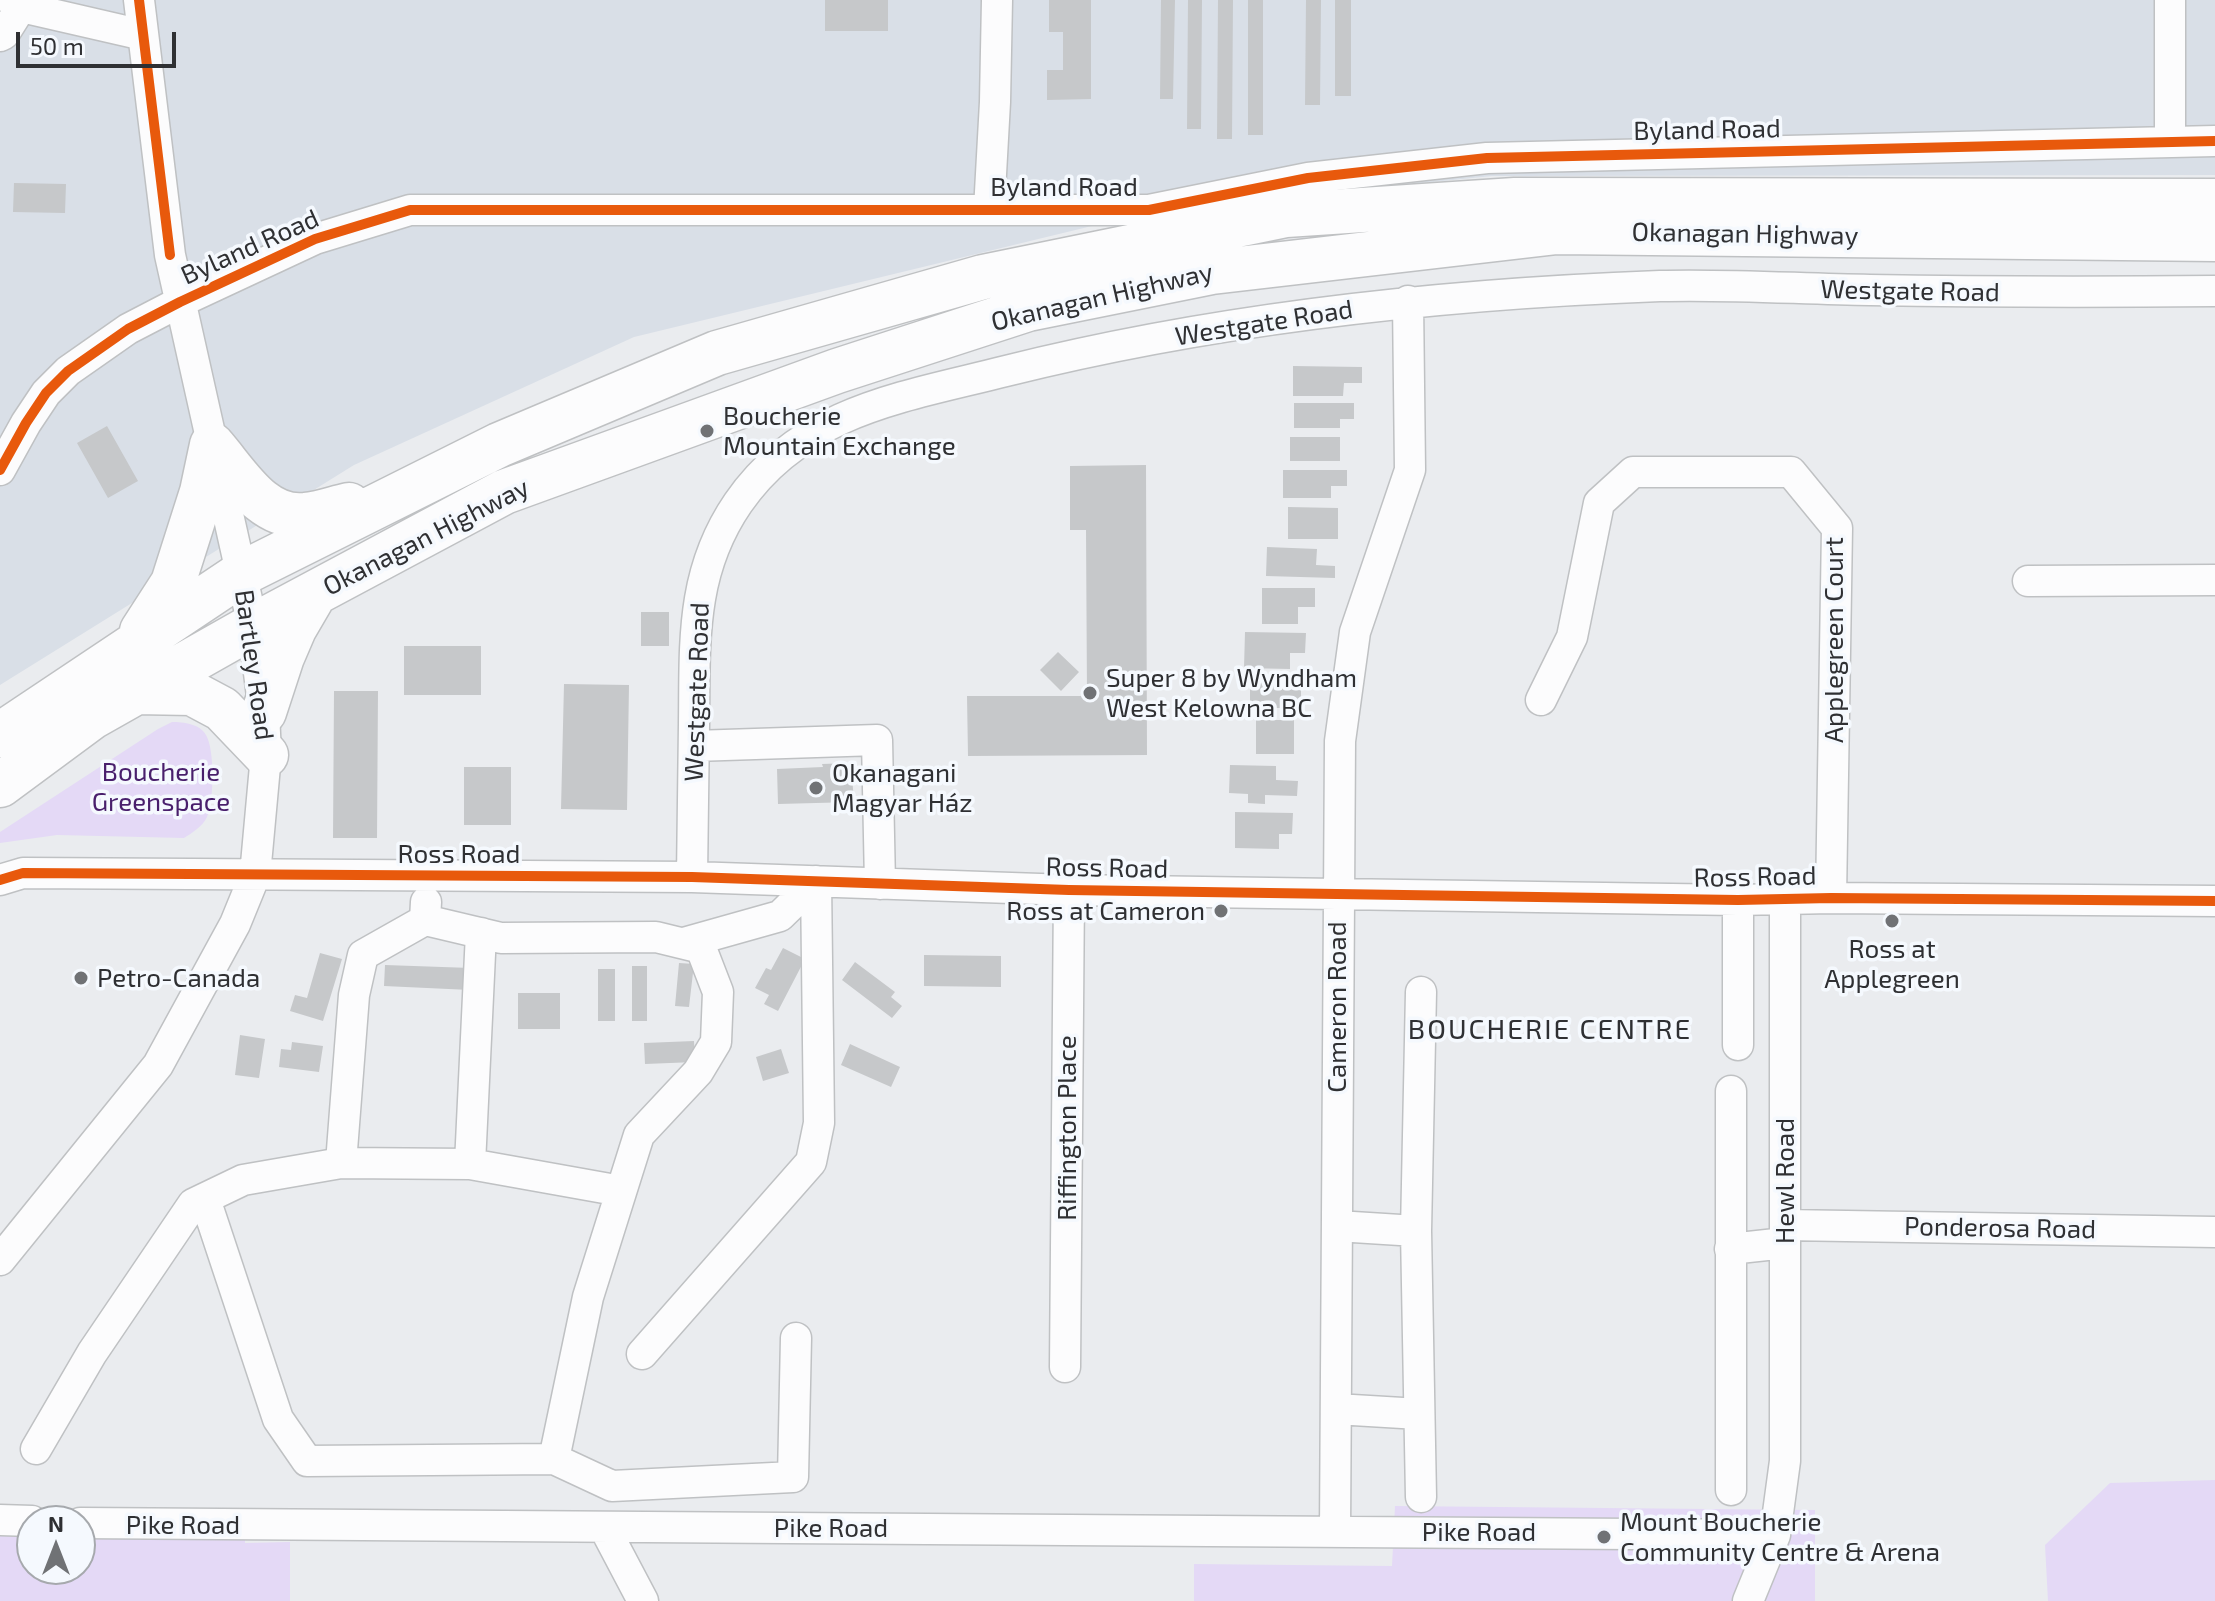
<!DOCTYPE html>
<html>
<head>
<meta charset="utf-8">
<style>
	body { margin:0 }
	#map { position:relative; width:2215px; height:1601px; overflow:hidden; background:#eaecef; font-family:"Exo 2",sans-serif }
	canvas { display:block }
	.north { position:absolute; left:16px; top:1505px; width:80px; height:80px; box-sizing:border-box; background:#f5f9fe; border:2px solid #a6a9ad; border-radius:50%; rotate:0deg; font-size:22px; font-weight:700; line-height:32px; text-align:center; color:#2f3033 }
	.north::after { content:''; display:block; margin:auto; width:28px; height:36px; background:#707275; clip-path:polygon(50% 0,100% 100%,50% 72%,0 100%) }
	.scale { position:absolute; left:16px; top:32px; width:160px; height:36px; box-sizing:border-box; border:4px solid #2f3033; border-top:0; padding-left:10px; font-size:24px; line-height:28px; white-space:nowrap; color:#2f3033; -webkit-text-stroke:6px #f5f9fe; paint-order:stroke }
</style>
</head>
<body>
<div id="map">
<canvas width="2215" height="1601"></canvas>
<div class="north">N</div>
<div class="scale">50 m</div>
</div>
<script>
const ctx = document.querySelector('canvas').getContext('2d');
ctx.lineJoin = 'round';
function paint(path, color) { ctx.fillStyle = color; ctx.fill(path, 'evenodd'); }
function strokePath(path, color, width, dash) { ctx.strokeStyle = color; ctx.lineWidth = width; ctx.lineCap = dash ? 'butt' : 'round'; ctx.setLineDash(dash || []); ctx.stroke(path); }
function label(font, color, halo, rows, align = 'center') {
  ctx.font = font + ' "Exo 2",sans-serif'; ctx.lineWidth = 7; ctx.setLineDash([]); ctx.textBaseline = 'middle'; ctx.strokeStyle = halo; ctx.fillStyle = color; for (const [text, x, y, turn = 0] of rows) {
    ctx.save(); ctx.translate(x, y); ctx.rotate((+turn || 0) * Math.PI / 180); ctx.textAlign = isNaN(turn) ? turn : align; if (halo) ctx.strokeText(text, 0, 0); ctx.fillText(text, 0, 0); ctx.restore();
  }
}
const built = new Path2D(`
	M0,0H2215V175L1492,176L1302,195L1096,225L634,337L354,465L0,685Z`);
const green = new Path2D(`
	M172,722C184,722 200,724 206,735C215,750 214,801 207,817C203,826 192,833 184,838L57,835L0,843V832L158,729Z
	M2215,1480V1601H2048L2045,1545L2110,1483Z
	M1395,1506L1815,1510V1601H1194V1564L1392,1566Z
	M0,1518L32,1523V1569H80V1531L245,1532V1543L290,1542V1601H0Z`);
const building = new Path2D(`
	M825,0H888V31H825Z
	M1049,0H1091V99L1047,100V70H1063V32H1049Z
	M1161,0H1175L1173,99H1160Z
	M1188,0H1202L1201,129H1187Z
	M1218,0H1233L1232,139H1217Z
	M1248,0H1263V135H1248Z
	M1306,0H1321L1320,105H1305Z
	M1335,0H1351V96H1335Z
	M14,183L66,184L65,213L13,212Z
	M1293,366L1362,367V383H1344L1343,396H1293Z
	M1294,403H1354V419H1340V428H1294Z
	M107,426L138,481L108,498L77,443Z
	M1290,437H1340V461H1290Z
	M1146,465L1147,755L968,756L967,696H1087L1086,530H1070V466Z
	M1283,470H1347V486H1331V498H1283Z
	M1288,507L1338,508V539H1288Z
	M1267,547L1317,549L1316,565L1335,566V578L1266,576Z
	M1262,588H1315V607H1298V624H1262Z
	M641,612H669V646H641Z
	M1245,632L1306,633L1305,653H1290V669L1244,668Z
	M404,646H481V695H404Z
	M1058,652L1079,672L1061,691L1040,670Z
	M1250,677H1301V708H1250Z
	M564,684L629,685L627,810L561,809Z
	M334,691H378L377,838H333Z
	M1256,720H1294V754H1256Z
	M851,763L854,802L778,804L777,769L823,767L822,764Z
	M1230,765L1276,766V780L1298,781L1297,796L1265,795V804L1248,803V794L1229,793Z
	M464,767H511V825H464Z
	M1235,812L1293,813L1292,834H1279V849L1235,848Z
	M783,948L805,959L778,1011L764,1004L769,995L755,988L766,968L771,970Z
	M320,953L342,959L323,1021L290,1011L295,995L307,998Z
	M924,955L1001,956V987L924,986Z
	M855,962L895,992L891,997L902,1006L892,1018L842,980Z
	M679,963L694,964L689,1007L675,1006Z
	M385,965L471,968L470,990L384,986Z
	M632,966H647V1021H632Z
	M598,969H615V1021H598Z
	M518,993H560V1029H518Z
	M240,1035L265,1039L259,1078L235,1075Z
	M694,1041L695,1062L645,1064L644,1043Z
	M292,1042L323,1046L319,1072L279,1067L281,1049L291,1050Z
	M850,1044L900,1067L891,1087L841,1065Z
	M781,1049L789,1073L763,1081L756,1057Z`);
const minor = new Path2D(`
	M11,0L21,7L143,35
	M2170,0V141
	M0,36L4,34L21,7
	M989,210L995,102L997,0
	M0,470L26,423L46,393L68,371L128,329L180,302L315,239L410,210H1149L1308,178L1487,158L2215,141
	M2028,581L2215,580
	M1541,700L1572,637L1599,503L1633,472H1791L1837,528L1831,898
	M694,746L877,740L880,884
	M692,877C693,826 693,775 694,724C695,643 690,573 738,503C802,410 904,397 1006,371C1218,318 1441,294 1660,286C1730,284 1800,289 1870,290C1985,292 2100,292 2215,291
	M0,880L23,873L692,877L1069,890L1738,900L1831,898L2215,901
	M1738,900V1045
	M341,1163L470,1164L621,1191
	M470,1164L481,933
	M205,1199L278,1419L307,1461L554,1459L588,1297L639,1135L698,1072L716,1042L718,992L701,948L656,937L501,938L425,920
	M1785,1225L2215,1232
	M1337,1226L1416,1231L1421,992
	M1416,1231L1421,1497
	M1730,1249L1785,1243
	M0,1260L158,1065L235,924L255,875L266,755L264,712L253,626L170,255L139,0
	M642,1354L811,1162L819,1123L816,881L780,916L684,943
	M1065,1367L1069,890
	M1336,1409L1419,1414
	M36,1449L92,1353L193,1204L243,1180L341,1163L354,995L363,955L425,920L426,902
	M554,1459L612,1486L793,1477L796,1338
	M1731,1490V1091
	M0,1520L32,1521
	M80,1523L1775,1535
	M604,1527L643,1601
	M1335,1531L1340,741L1355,632L1410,470L1408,301
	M1748,1601L1775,1535L1785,1461V900`);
const highway = new Path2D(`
	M212,445C237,473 262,520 305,515C320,514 335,508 349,505
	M142,631L173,583L202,492L212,445
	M136,692L192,693L222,709L266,755
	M264,712L282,657L294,629L315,593
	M0,735L241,574L499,445L717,353L983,277L1286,215L1515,200L2215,201
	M0,785L92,717L253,626L504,492L837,371L1028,309L1212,272L1557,232L2215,239`);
const cycleway = new Path2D(`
	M139,0L170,255
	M0,470L26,423L46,393L68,371L128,329L180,302L315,239L410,210H1149L1308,178L1487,158L2215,141
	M0,880L23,873L692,877L1069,890L1738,900L1831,898L2215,901`);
const markers = [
	[707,431,8,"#707275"],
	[1090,693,8,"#707275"],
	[816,788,8,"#707275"],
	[1221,911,8,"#707275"],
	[1892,921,8,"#707275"],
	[81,978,8,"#707275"],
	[1604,1537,8,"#707275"]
];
const streetNames = [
	["Byland Road",1707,130,-1],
	["Byland Road",1064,187],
	["Okanagan Highway",1745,234,1],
	["Byland Road",250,247,-24],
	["Westgate Road",1910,291,1],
	["Okanagan Highway",1102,297,-13],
	["Westgate Road",1264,323,-9],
	["Okanagan Highway",426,537,-27],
	["Applegreen Court",1834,640,-90],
	["Bartley Road",254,665,82],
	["Westgate Road",697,692,-88],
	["Ross Road",459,854],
	["Ross Road",1107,868,1],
	["Ross Road",1755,877,-1],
	["Cameron Road",1337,1007,-90],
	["Riffington Place",1067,1128,-90],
	["Hewl Road",1785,1181,-90],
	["Ponderosa Road",2000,1228,1],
	["Pike Road",183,1525],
	["Pike Road",831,1528],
	["Pike Road",1479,1532]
];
const poiNames = [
	["Boucherie",723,416],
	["Mountain Exchange",723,446],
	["Super 8 by Wyndham",1106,678],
	["West Kelowna BC",1106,708],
	["Okanagani",832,773],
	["Magyar Ház",832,803],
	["Ross at Cameron",1205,911,"right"],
	["Ross at",1892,949,"center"],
	["Applegreen",1892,979,"center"],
	["Petro-Canada",97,978],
	["Mount Boucherie",1620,1522],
	["Community Centre & Arena",1620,1552]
];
const parkNames = [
	["Boucherie",161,772],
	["Greenspace",161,802]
];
const neighbourhoodNames = [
	["BOUCHERIE CENTRE",1550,1030]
];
paint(built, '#d9dfe7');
paint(green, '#e4d9f6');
paint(building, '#c6c8ca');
strokePath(minor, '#bfc1c3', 33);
strokePath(highway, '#bfc1c3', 47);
strokePath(minor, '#fcfcfd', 30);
strokePath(highway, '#fcfcfd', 44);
strokePath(cycleway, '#e8590c', 10);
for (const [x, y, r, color] of markers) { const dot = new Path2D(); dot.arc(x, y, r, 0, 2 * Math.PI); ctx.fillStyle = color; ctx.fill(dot); strokePath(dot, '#f5f9fe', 3); }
label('26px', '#2f3033', '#f5f9fe', streetNames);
label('26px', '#2f3033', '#f5f9fe', poiNames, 'left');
label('26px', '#491f6c', '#f5f9fe', parkNames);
ctx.letterSpacing = '2px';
label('28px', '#2f3033', '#f5f9fe', neighbourhoodNames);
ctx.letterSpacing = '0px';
</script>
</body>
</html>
